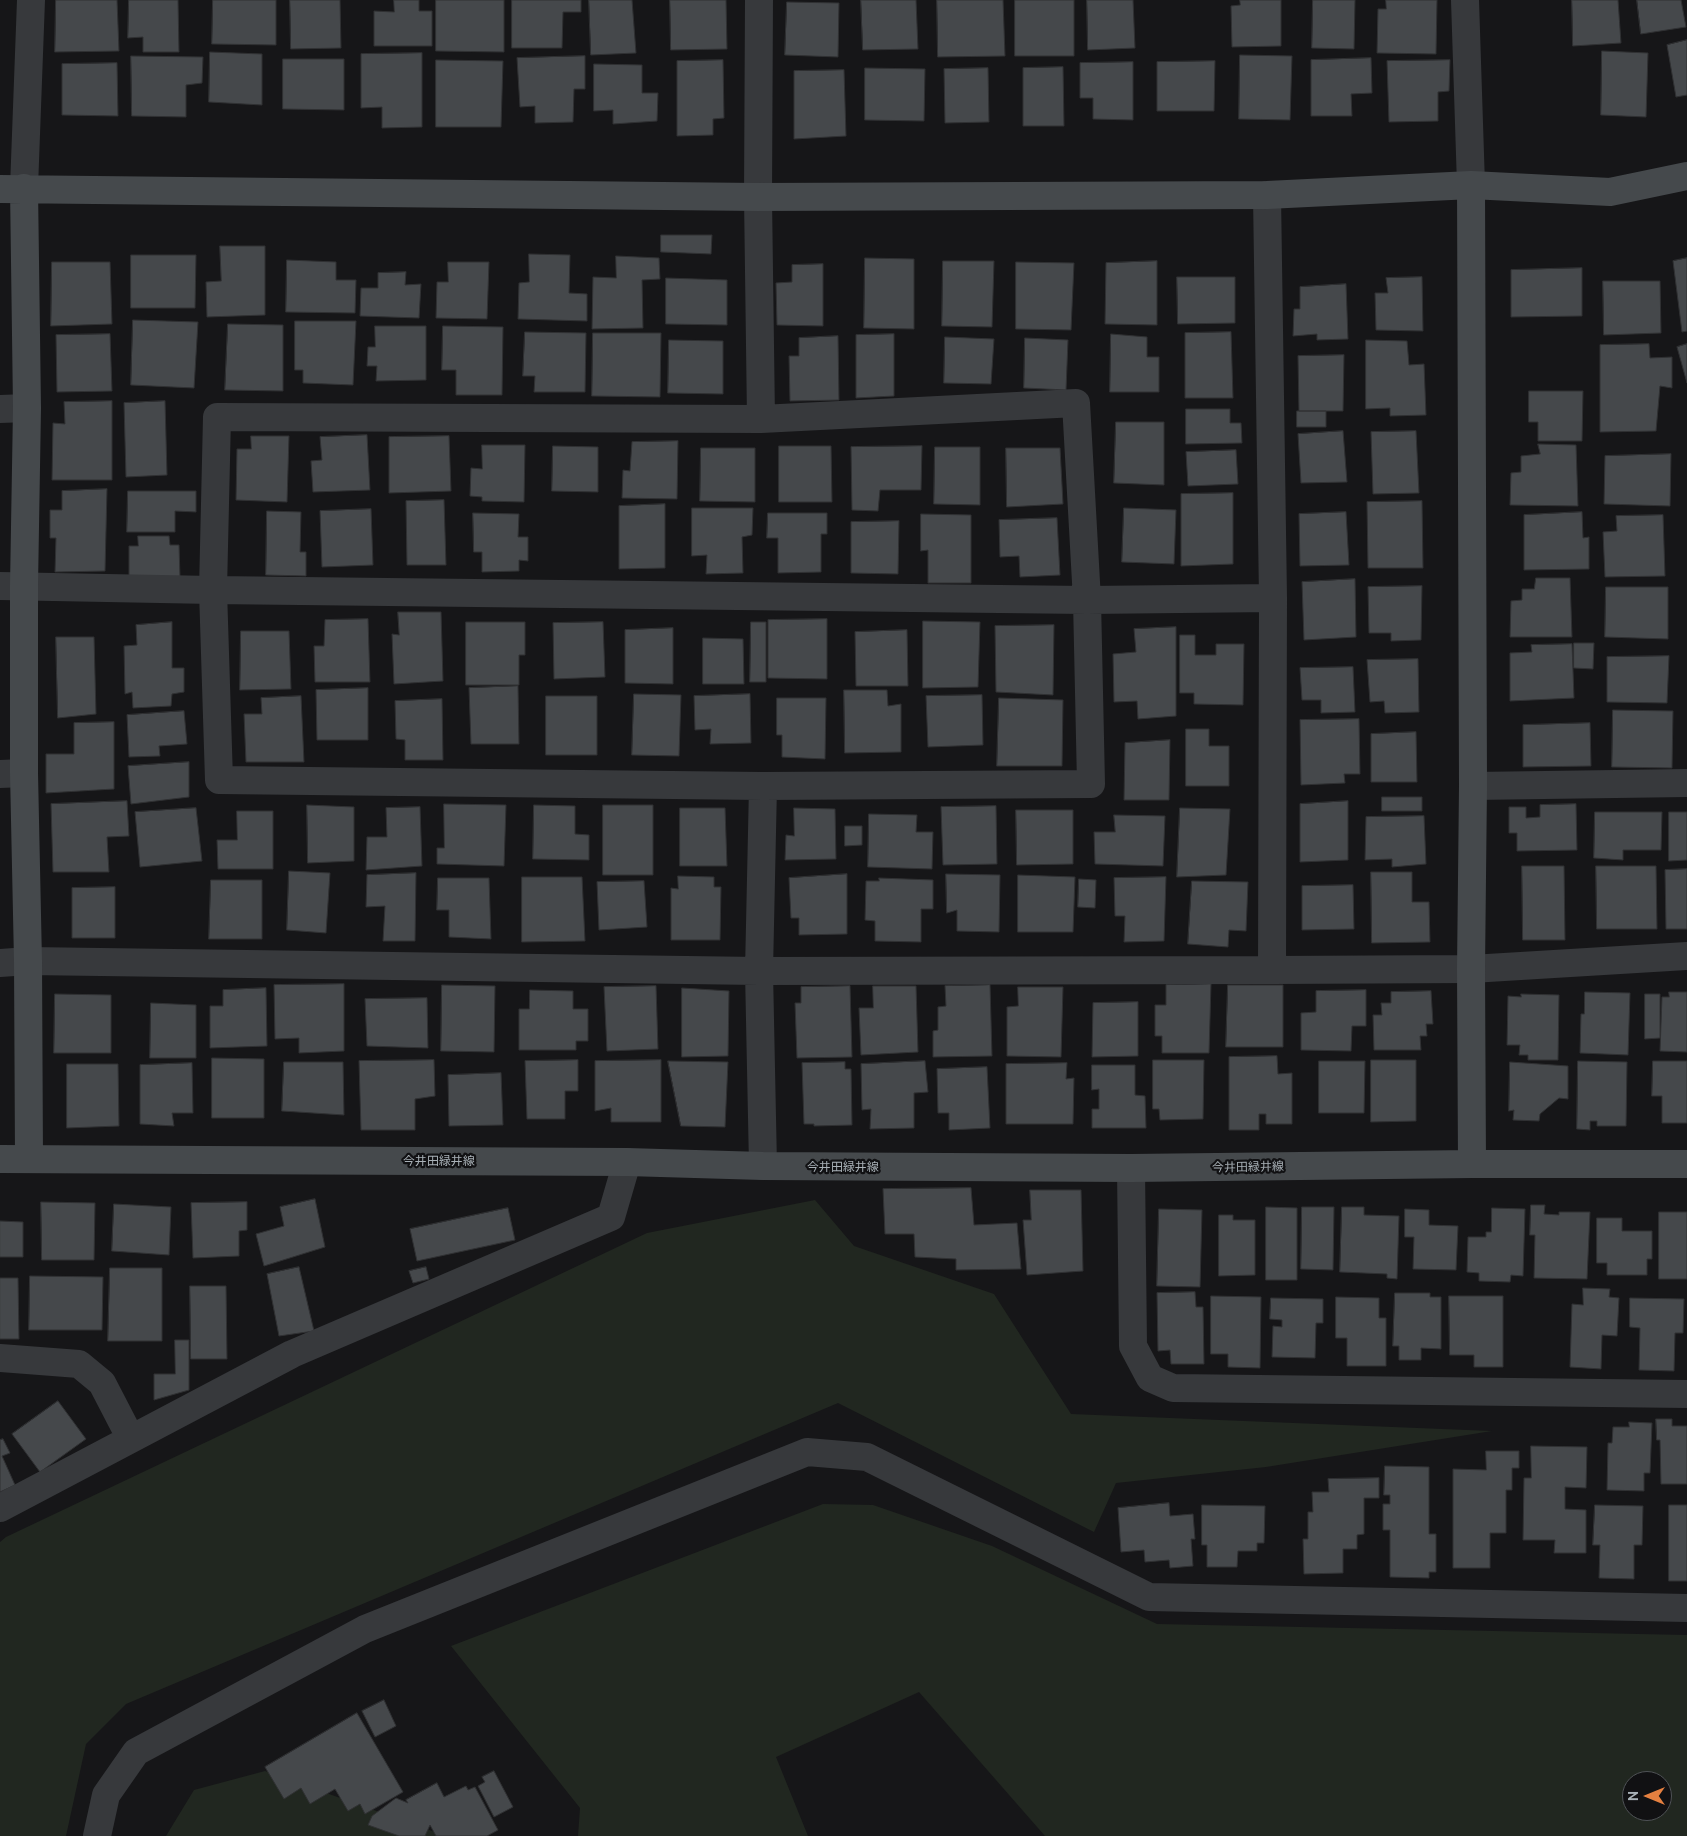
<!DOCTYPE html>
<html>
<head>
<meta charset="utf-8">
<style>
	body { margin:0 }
	#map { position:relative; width:1687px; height:1836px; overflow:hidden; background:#161618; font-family:Ubuntu,sans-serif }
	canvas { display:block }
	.north { position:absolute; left:1622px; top:1771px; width:50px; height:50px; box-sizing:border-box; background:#111113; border:1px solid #4e5155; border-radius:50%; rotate:270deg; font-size:14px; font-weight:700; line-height:20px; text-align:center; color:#a9b1b7 }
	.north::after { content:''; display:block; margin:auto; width:18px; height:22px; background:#e58040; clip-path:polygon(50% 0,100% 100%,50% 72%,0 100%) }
</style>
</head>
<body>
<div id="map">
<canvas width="1687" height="1836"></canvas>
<div class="north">N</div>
</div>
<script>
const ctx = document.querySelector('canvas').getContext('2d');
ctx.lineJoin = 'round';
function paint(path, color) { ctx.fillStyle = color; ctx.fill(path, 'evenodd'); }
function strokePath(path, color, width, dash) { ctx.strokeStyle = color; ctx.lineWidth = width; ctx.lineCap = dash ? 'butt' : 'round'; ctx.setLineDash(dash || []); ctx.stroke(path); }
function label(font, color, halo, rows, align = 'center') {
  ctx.font = font + ' Ubuntu,"Noto Sans JP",sans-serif'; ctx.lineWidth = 4.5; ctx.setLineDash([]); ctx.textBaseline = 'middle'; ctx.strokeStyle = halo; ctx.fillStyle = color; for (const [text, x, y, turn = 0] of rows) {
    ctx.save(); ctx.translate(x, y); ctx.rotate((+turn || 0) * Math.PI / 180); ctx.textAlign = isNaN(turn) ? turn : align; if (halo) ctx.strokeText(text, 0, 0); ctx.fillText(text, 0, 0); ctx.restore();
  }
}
const green = new Path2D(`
	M815,1200L854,1246L994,1294L1071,1414L1492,1431L1266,1467L1116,1483L1094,1532L838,1403L126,1704L86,1744L66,1836H0V1542L6,1537L647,1233Z
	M823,1504L873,1505L992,1546L1157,1624L1687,1635V1836H1045L919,1692L776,1757L808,1836H578L580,1808L451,1646ZM1632,1781H1662V1811H1632Z
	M265,1771L446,1836H166L194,1790Z`);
const building = new Path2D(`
	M56,0H117L119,51L55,52Z
	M129,0H178L179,52H143V37L128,38Z
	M213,0H276V45L212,44Z
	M290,0H340L341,48L291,49Z
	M394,0H419V11H432V46H374V11L394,12Z
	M436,0H504V52L436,51Z
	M512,0H581V12H563L562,48H512Z
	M589,0H632L636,53L591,55Z
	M670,0H726L727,49L671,50Z
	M861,0H916L918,49L863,50Z
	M937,0H1003L1005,56L938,57Z
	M1015,0H1074V56H1015Z
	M1087,0H1133L1135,48L1088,50Z
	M1240,0H1281V46L1232,47L1231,6L1240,5Z
	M1313,0H1355L1354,49L1312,48Z
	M1386,0H1437L1436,54L1377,53L1378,9H1386Z
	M1572,0H1618L1621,43L1573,46Z
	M1637,0H1681L1686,27L1641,34Z
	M787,2L839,3L838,57L785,55Z
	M1687,40V95L1676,97L1667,45Z
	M1602,51L1648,53L1646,117L1601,115Z
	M210,52L262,54V105L209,102Z
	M422,53V127L382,128V107L361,108V54Z
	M1240,55L1292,56L1290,120L1239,119Z
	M131,56L203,57L202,83L186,85V117L132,116Z
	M585,56V89H574L573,122L535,123V106L520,107L517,58Z
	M1371,58L1372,93L1351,94L1352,116H1311V60Z
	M283,59H344V110L283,109Z
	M436,60L503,61L501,127H436Z
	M723,60L724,118L713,119V135L677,136V61Z
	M1450,60L1449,91L1438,92V121L1389,122L1387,61Z
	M1215,61L1214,111H1157V62Z
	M1133,62V120L1093,119V98H1080V63Z
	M117,63L118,116L62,115V64Z
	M594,64L642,65V93H658L657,121L613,124V110L594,111Z
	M1063,67L1064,126H1023V68Z
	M865,68L925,69L924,121L865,120Z
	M988,68L989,122L945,123L944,69Z
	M844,70L846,136L794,139V71Z
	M661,235H712L711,254L661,252Z
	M220,246H265V315L207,317L206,282L221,281Z
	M529,254L570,255L569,293L587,294V321L518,319L519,283L529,282Z
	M131,255H196L195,308H131Z
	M616,256L659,258L660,279L642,280L643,328L592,329L593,277L616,278Z
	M865,258L914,259V329L864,328Z
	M1687,258V331L1682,332L1673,261Z
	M287,260L336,262V280H356L355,313L286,312Z
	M943,261H994L992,327L942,326Z
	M1157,261V325L1105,324L1106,263Z
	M52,262H110L112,324L51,326Z
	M448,262H489L487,319L436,318L437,282H448Z
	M1016,262L1074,263L1071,330L1016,329Z
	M823,264V326L777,325L776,283L792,282V265Z
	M1582,268V316L1511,317V270Z
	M406,272L405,285L421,284L419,318L360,316L361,288H378V273Z
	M1177,277H1235V323L1178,324Z
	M1422,277L1423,331L1376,330L1375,293H1388L1386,278Z
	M666,278L727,280V325L666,324Z
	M1603,281H1660L1661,333L1604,335Z
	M1346,284L1348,339L1317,340V334L1293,336L1294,309H1300V287Z
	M133,320L198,322L194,388L131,385Z
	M295,321H356L353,385L303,383V370H295Z
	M228,324L283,325V391L225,390Z
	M375,326H426V380L376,381L377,366H367L368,347H375Z
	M443,326L503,327L502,395H456V370H442Z
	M525,332L586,333L585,392H534L535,376H523Z
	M1231,332L1233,398H1185V333Z
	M593,333H661L660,397L592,396Z
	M110,334L112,391L57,392L56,335Z
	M894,334V396L856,398V335Z
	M1111,334L1147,337V357H1159V392H1110Z
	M838,336L839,400L790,401L789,356H799V338Z
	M945,337L994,339L991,384L944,383Z
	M1025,338L1068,340L1066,390L1024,388Z
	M669,340L723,341V394L668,393Z
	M1366,340L1407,341L1409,365L1424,364L1426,415L1390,416V408L1366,409Z
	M1649,344L1650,358L1672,357V388L1660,386L1656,431L1600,432V345Z
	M1687,344V383L1677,347Z
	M1344,355L1343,411H1299L1298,356Z
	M1529,391H1583L1582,441H1538V422H1529Z
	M112,401V480H52L53,423L65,424L64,402Z
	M165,401L167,475L126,477L124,403Z
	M1186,409H1230V423H1241L1242,443L1186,444Z
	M1297,411H1326V427H1297Z
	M1116,422H1164V485L1114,483Z
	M1343,431L1347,482L1301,483L1298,434Z
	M1416,431L1419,493L1373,494L1371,432Z
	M367,435L370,490L313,492L311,461L322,460L320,437Z
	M251,436H289L287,502L236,500L237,449H251Z
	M449,436L451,491L389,493V437Z
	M678,441L677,499L622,498L623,470L630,471L632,442Z
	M1538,444L1576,445L1578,506L1510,505L1511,473L1521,472V456L1540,454Z
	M482,445H525L524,502L482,501V497L470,496L471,468L482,469Z
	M553,446L598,447V492L552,491Z
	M779,446H831L832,502H779Z
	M922,446L921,490H880L878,511L852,510L851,447Z
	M935,447H980V505L934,504Z
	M701,448H755V502L700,501Z
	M1006,448H1060L1063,504L1007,507Z
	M1236,450L1238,484L1188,486L1186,452Z
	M1671,454L1670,506L1604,504L1605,456Z
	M107,489L105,571L55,572L56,538H50V510H62V491Z
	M128,491H196V512L175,511V532H127Z
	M1233,493V564L1181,566V494Z
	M444,500L446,565H407L406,501Z
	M1422,501L1423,568H1368L1367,502Z
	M665,504V568L619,569V506Z
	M692,508H753L752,535L742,537L743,573L706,574L707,555L692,556Z
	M1124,508L1176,510L1174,564L1122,562Z
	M371,509L373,565L322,567L320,511Z
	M267,511L301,512L300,552H306V576L266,575Z
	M1346,512L1349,565L1300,566L1299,514Z
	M1582,512L1583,538L1589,537V569L1524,570V515Z
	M473,513L519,514L518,537H528V561L519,560V571L482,572V552H474Z
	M768,513H827V534H821V572L778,573V538H767Z
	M921,514L971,515V583H928V550L921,551Z
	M1663,515L1665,576L1605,577L1603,532L1617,531L1616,516Z
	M1057,518L1060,575L1020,577L1019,556L1000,557L999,520Z
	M899,521L898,574L851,573V522Z
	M138,536H169L170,545H179L180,577L129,578V546H138Z
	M1536,578H1570L1572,637H1510L1511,601L1522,600V589H1534Z
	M1355,579L1356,637L1304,640L1302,582Z
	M1422,586L1421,640L1391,641V633H1369L1368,587Z
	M1606,587H1668V639L1605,637Z
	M398,612H441L443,681L394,684L392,634L399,635Z
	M368,619L370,682H315L314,646H324L325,620Z
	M827,619V679L768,678V620Z
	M923,621L980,622L978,687L923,688Z
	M172,622V668H184V692L172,694L171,706L133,708L132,692L125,694L124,646L137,645L136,625Z
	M466,622H525V655H519V685H466Z
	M603,622L605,677L554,679L553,623Z
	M751,622H766V682H750Z
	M1054,625L1053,695L996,692L995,626Z
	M1176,627V716L1138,719L1137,701L1114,702L1113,654L1136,652L1134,629Z
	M673,628V684L625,683V630Z
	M907,630L908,686H856L855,632Z
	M241,631H289L291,689L240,690Z
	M1180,635H1195V655H1216V644H1244L1243,705L1194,704V693H1180Z
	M56,637H94L96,714L58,718Z
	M703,638L743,639L744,684H703Z
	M1574,643H1594L1593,669L1574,668Z
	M1572,644L1574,698L1510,701V653L1532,652L1531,645Z
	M1669,656L1667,703L1607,702V657Z
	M1418,659L1419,712L1385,713L1384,701L1370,702L1367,660Z
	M1353,667L1355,712L1321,713V700H1302L1300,668Z
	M518,686L519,744H471L469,688Z
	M368,688V740H317L316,690Z
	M844,690H887L888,706L901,704V752L845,753Z
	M634,694L681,695L679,756L632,755Z
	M750,694L751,743L710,744L711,729L695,730L694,696Z
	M982,695L983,745L928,747L926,696Z
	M301,696L304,762H246L244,714H262L261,698Z
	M546,696H597V755H546Z
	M777,698H826L825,759L782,757V735H777Z
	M999,698L1063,700L1062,766H997Z
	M442,699L443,760H405V740L396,739L395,701Z
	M1613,710L1673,711L1672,768L1612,767Z
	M184,711L187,744L159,746L160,756L129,757L127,715Z
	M1359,719L1360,774H1344L1345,783L1301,785L1300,720Z
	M114,722V789L46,793V754H74V723Z
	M1590,723L1591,766L1523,767V725Z
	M1186,729H1209V746H1229V786H1186Z
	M1416,732L1417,782H1371V734Z
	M1170,740L1169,800H1124L1125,743Z
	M189,762V797L131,804L128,766Z
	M1382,797H1422V811H1382Z
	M127,801L129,836L107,837L109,872H53L51,804Z
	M1348,801V860L1300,862V804Z
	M444,804L506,805L504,866L437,864V848H444Z
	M1576,804L1577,850L1517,851V833H1509V807H1526V818L1540,817V805Z
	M307,805L354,807V861L308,863Z
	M534,805L575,806V834L589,835V860L533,859Z
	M603,805H653V875H603Z
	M996,806L997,864L943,865L941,807Z
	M420,807L422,866L366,870L367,837H387L386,808Z
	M196,808L202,861L140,867L135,812Z
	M680,808H725L727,866H680Z
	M794,808L835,809L836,859L785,860L786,835L794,836Z
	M1180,808L1230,809L1226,875L1177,877Z
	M1016,810H1073V864L1017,865Z
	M237,811H273V869H218L217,840H237Z
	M1595,812H1662L1661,850H1623V860L1594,858Z
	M1669,812H1687V860L1669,861Z
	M869,814L917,815L916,832H933L932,869L868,867Z
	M1114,815L1165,816L1163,866L1095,864L1094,832H1115Z
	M1424,816L1426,864L1392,867V859L1365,860L1366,817Z
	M845,826H862V845L845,846Z
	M1522,866H1564L1565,940H1523Z
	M1596,866H1656L1657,929H1597Z
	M1687,869V929H1666L1665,870Z
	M289,871L330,873L326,933L287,930Z
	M1371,872H1412V902H1429L1430,942L1372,943Z
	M416,873L415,941H383L385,906L366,907L367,875Z
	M847,874V934L799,935V918H791L789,878Z
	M946,874L1000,875L999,932L957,931V910L947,913Z
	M1018,875L1075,877L1073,932H1018Z
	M678,876L714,877V887H721L720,940H671V888L678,889Z
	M522,877H582L585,941L522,942Z
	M1166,877L1164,941L1124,942L1125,916H1115L1114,878Z
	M438,878H489L491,939L449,937V910H437Z
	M879,878L933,880V909H921V942L875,941V921L865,920L866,881H879Z
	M1079,879L1096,880L1095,908L1078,907Z
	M211,880H262V939H209Z
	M644,881L647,927L599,930L597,882Z
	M1192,881L1248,882L1246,931L1229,930L1228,947L1188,944Z
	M1353,885L1354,929L1302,930V886Z
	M115,887V938H72V888Z
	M344,984V1051L299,1053V1038L275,1039L274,985Z
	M1211,984L1209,1053H1162V1036H1155V1005H1166V985Z
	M442,985L495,986L494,1052L441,1051Z
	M990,985L992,1056L933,1057V1031L938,1030V1007L946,1006L945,986Z
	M1228,985H1283V1047H1226Z
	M656,986L658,1049L607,1051L604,987Z
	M850,986L852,1057L797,1058L795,1003H801V987Z
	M873,986H916L918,1052L861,1055L859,1008H873Z
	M1018,987H1063L1061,1057L1007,1056V1007L1018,1006Z
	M266,988L267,1046L210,1048V1006H223V990Z
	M682,988L729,991L728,1056L682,1057Z
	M530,990L573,991V1009H588V1041H576V1050H519V1009H529Z
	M1366,990V1026H1352L1351,1051L1301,1050V1013L1316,1012V991Z
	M1431,991L1433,1024H1426L1427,1036H1420L1421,1050H1374L1373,1015H1382L1381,1003H1391V992Z
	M1585,992L1630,993L1628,1055L1580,1053L1581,1014H1584Z
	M1669,992H1687V1052L1660,1051L1662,997H1669Z
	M55,994L111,995V1053H54Z
	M1521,994L1559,995L1558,1060H1528V1055H1519L1520,1045H1507L1508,996L1521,997Z
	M1645,994H1660V1038L1645,1039Z
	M427,998L428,1048L367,1046L365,999Z
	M1138,1002V1056L1092,1057L1093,1003Z
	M151,1003L196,1005V1058H150Z
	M1277,1056L1278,1074L1292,1073V1124H1266V1114H1259V1130H1229V1057Z
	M212,1058L264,1059V1118H212Z
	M434,1060L435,1096L415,1099V1130H361L359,1061Z
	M578,1060V1091H565V1119H527L525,1061Z
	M661,1060V1122H611V1108L595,1111V1061Z
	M1153,1060H1204L1203,1119L1160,1120L1159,1109H1153Z
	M1371,1060H1416V1121L1371,1122Z
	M668,1061L728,1062L725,1127L681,1126Z
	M925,1061L928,1092L914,1093V1128L870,1129L871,1109L862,1110L861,1064Z
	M1319,1061H1365L1364,1113H1319Z
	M1578,1061L1627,1062L1626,1126H1597V1121H1590V1130L1577,1129Z
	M1653,1061H1687V1123H1662V1096H1652Z
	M284,1062H343L344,1115L282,1111Z
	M845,1062V1069H851L852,1125L814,1126V1124H804L802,1063Z
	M1510,1062L1568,1066V1099L1559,1098L1540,1114L1539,1121L1513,1120L1514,1110L1509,1111Z
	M192,1063L193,1113H172L174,1126L140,1124V1065Z
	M1067,1063L1066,1079L1074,1078L1073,1124H1006V1064Z
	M67,1064H118L119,1126L67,1128Z
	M1092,1065H1135V1095L1145,1096L1146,1128H1092V1109H1099V1089L1092,1090Z
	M987,1067L990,1128L949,1130V1113H938L937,1069Z
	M501,1073L503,1125L449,1126L448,1075Z
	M971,1188L974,1225L1017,1223L1021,1269L956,1270V1259L915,1257L914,1234H885L883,1189Z
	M1030,1190H1081L1083,1271L1027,1275L1023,1220H1031Z
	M315,1199L325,1247L264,1266L256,1234L284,1226L280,1207Z
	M41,1202L95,1203L94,1260H42Z
	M247,1202V1230L239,1231V1256L193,1258L191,1203Z
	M114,1204L171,1207L169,1255L112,1251Z
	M1531,1205H1545L1544,1214L1559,1215V1212H1590L1587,1279L1534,1278L1535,1235H1530Z
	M1266,1207L1297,1208V1280H1266Z
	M1302,1207H1334L1333,1270L1301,1269Z
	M1342,1207H1364V1215L1399,1216L1397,1279L1387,1278V1274L1340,1272Z
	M508,1208L515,1240L417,1261L410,1229Z
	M1492,1208L1525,1209L1523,1276L1511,1275L1510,1282L1479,1281V1273L1467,1272L1468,1237H1486V1232H1491Z
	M1159,1209L1202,1210L1200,1287L1157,1286Z
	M1405,1209L1429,1210V1225L1458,1226L1456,1270L1413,1269L1414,1237H1405Z
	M1659,1212H1687V1279H1659Z
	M1219,1215H1233V1220H1255V1275L1219,1276Z
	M1597,1218H1622V1231H1652V1259H1647V1275H1607V1263H1597Z
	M0,1221L23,1222V1257H0Z
	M299,1267L314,1331L279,1336L267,1274Z
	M426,1267L429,1279L413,1283L409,1271Z
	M110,1268H162V1341H108Z
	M30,1276L103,1277L102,1330H29Z
	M0,1278H18L19,1339H0Z
	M190,1286H226L227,1359H191Z
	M1583,1288L1610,1289L1609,1297L1619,1298L1617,1336L1602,1335L1601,1369L1570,1367L1572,1304L1583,1305Z
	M1195,1292L1196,1307H1203L1204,1364H1171L1170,1350L1158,1351L1157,1293Z
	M1395,1293H1430V1297H1441V1349L1421,1348V1360H1399V1346H1393Z
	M1211,1296L1261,1297L1260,1368L1228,1367V1354H1211Z
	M1449,1296H1503V1367H1474V1355H1450Z
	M1336,1297L1379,1298V1318H1386V1366H1347V1338H1336Z
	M1271,1298L1323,1299V1323H1316L1315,1358L1272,1357L1273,1326L1282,1327V1320L1270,1319Z
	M1630,1298L1684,1299L1683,1333H1675L1674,1371L1639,1370L1640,1328L1630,1327Z
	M175,1340H189V1390L154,1400V1374H175Z
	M58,1401L86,1439L40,1472L12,1434Z
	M1656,1419H1672V1426H1687V1484H1661L1660,1440H1657Z
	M1629,1422L1652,1423L1650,1473H1644V1491L1607,1490L1608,1443H1612L1613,1427H1629Z
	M3,1439L10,1453L2,1456L15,1485L0,1492V1440Z
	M1531,1446L1587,1447L1586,1488L1565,1487V1509L1586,1510V1553H1554L1555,1540H1523L1524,1478H1531Z
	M1486,1451H1519V1468H1512V1490H1506V1533H1490V1568H1453V1469L1486,1470Z
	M1385,1466L1429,1467V1534H1436V1572H1429V1578L1390,1577V1530H1383V1504H1390V1495H1384Z
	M1379,1478V1498H1364V1534L1357,1535V1549H1343V1573L1304,1574L1303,1539H1308V1512H1313L1312,1492H1329L1328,1479Z
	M1169,1503L1170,1516L1193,1514L1195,1539H1191L1193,1566L1170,1568L1169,1560L1145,1562L1144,1550L1121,1552L1118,1508Z
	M1202,1505L1265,1506L1264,1543H1257V1551H1238L1237,1567H1207V1545H1202Z
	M1595,1505L1643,1506L1642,1545H1634V1579L1599,1578L1600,1545H1593Z
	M1669,1505H1687V1581H1669Z
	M384,1700L396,1726L375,1737L362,1711Z
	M357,1713L403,1792L365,1814L360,1804L348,1811L335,1789L310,1804L301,1788L284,1799L265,1767Z
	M494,1771L513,1807L494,1817L478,1786L485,1782L482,1777Z
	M437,1783L444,1797L466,1786L468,1790L475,1787L498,1830L487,1836H436L430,1825L425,1836H399L368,1825L372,1816L396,1798L408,1803L406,1800Z`);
const street = new Path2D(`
	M759,0L758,197L761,419
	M1465,0L1471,185
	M24,188L31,0
	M1267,195L1273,598L1272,970
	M1076,403L1087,600L1091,784L763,786L219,780L213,590L217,417L761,419Z
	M0,409L27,408
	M0,586L213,590L1087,600L1273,598
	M0,774L24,773
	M763,786L759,971L763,1166
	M1473,786L1687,783
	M0,963L28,961L759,971L1272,970L1471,969L1687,956
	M1131,1168L1133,1346L1150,1378L1173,1388L1687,1394
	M0,1358L79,1364L102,1383L131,1439
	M0,1508L292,1354L611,1217L627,1162
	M97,1836L106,1795L136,1752L365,1629L807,1452L867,1457L1149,1597L1687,1608`);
const secondary = new Path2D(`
	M1471,185L1473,786L1471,969L1472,1164
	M24,188L27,408L24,586V773L28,961L29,1159
	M0,189L758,197L1267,195L1471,185L1610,192L1687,176
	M0,1159L627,1162L763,1166L1131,1168L1472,1164H1687`);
const streetNames = [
	["今井田緑井線",439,1161],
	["今井田緑井線",843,1167],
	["今井田緑井線",1248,1167,-1]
];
paint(green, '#212720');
paint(building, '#45484b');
strokePath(building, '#303133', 1);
strokePath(street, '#37393c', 28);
strokePath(secondary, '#45494c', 28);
label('12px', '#a9b1b7', '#111113', streetNames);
</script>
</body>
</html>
